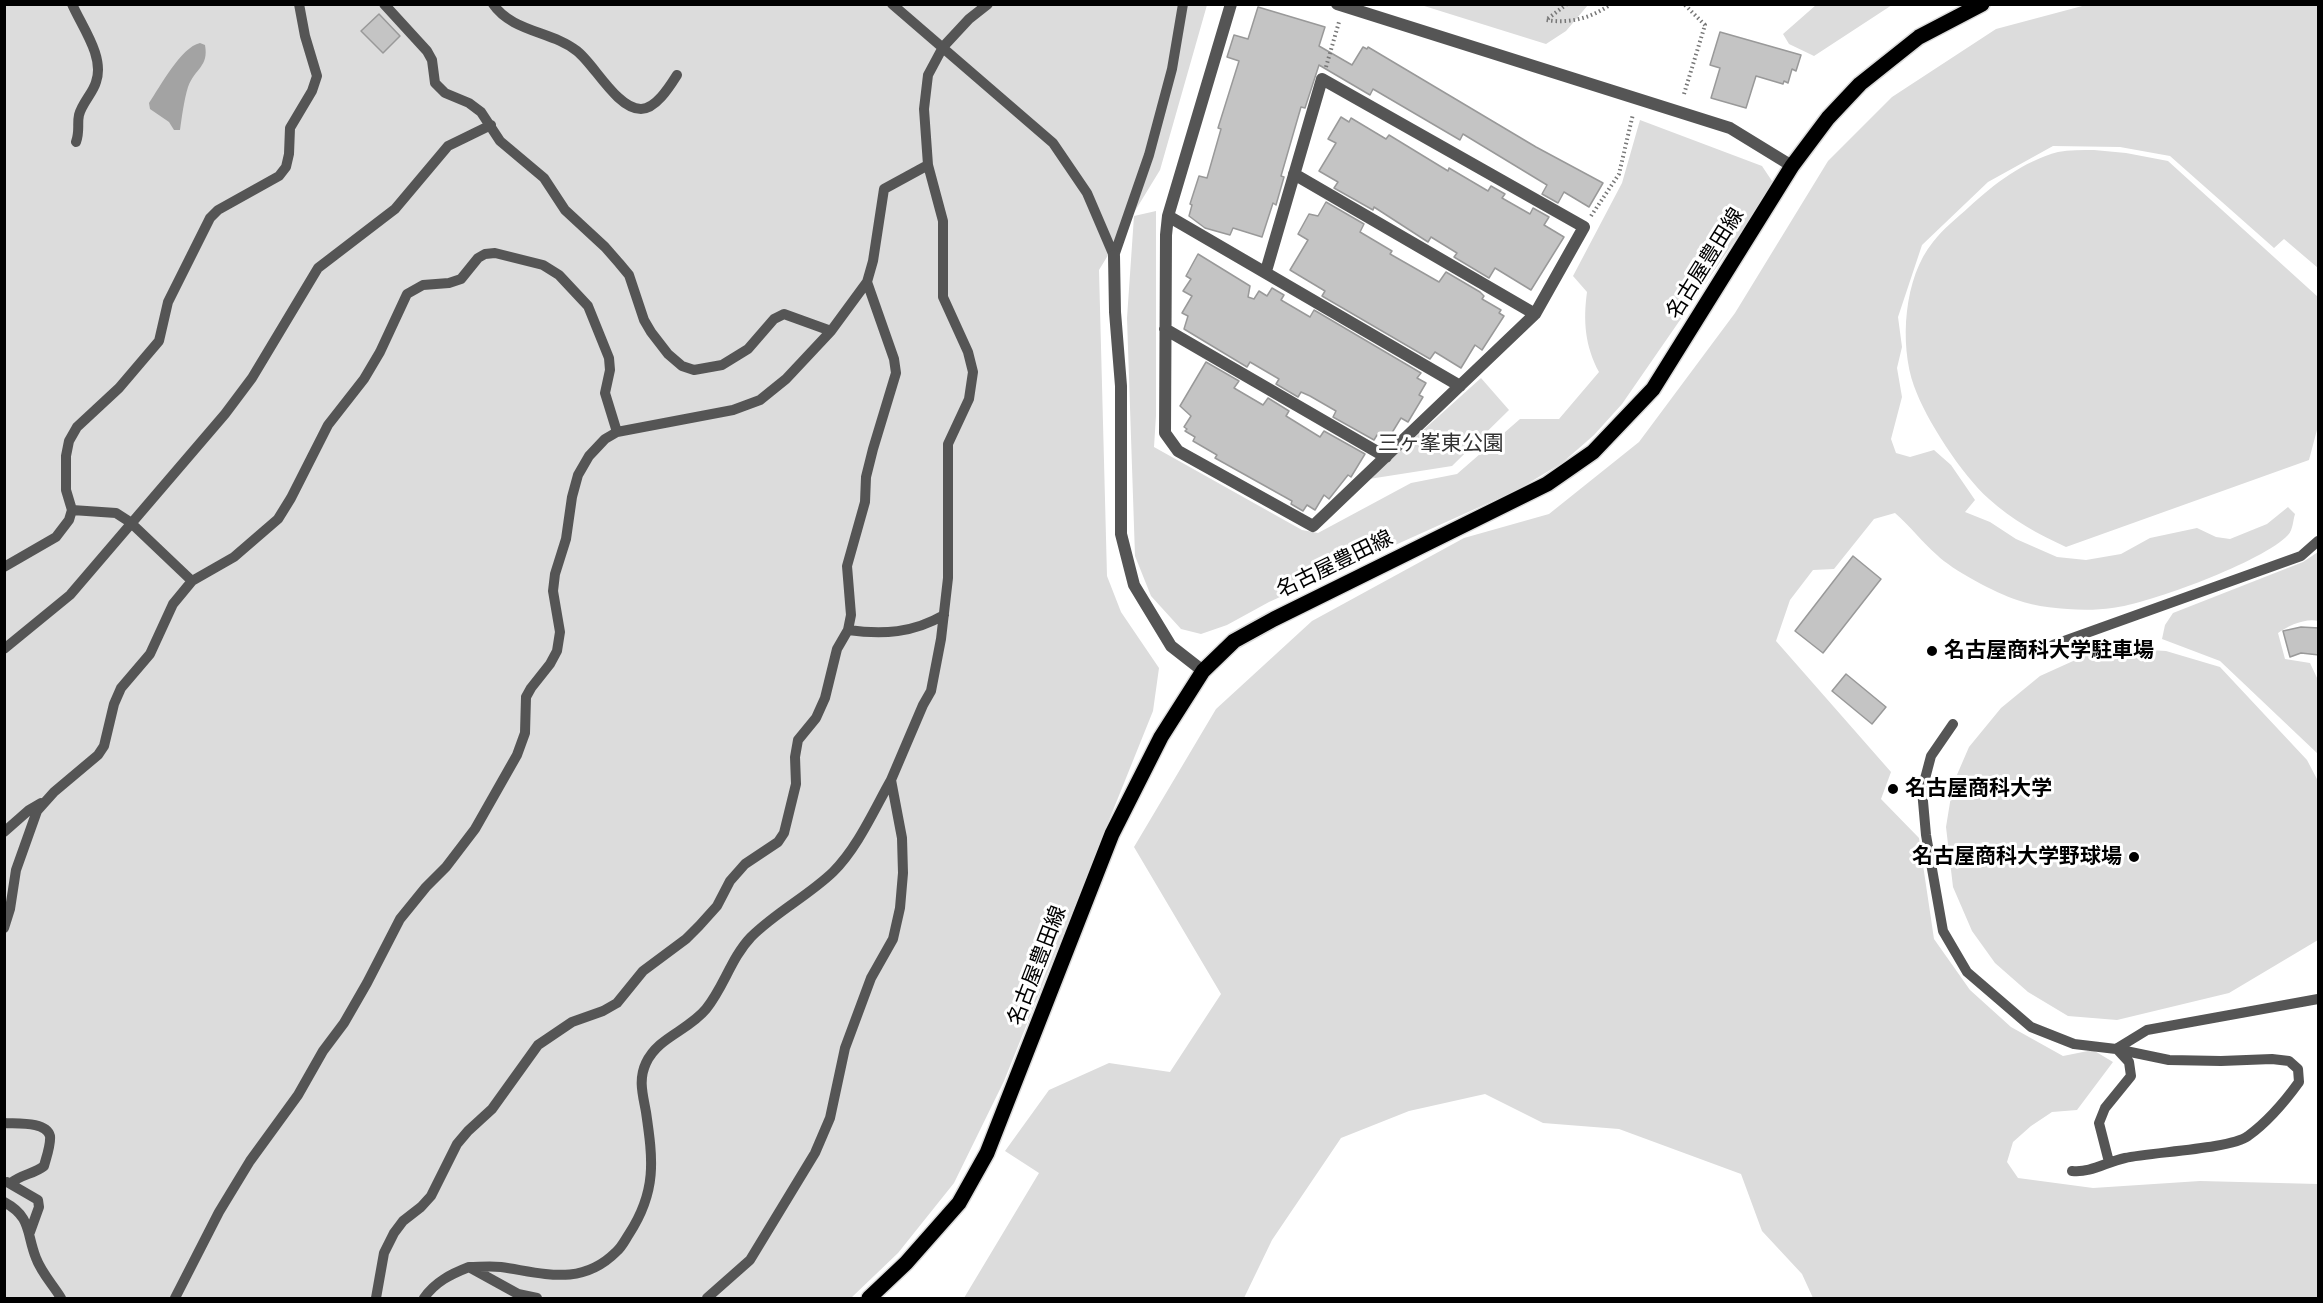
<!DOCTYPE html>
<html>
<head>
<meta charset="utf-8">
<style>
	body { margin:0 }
	#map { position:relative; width:2323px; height:1303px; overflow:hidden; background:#fff; font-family:Signika,sans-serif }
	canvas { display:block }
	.frame { position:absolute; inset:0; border:6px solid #000; pointer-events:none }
</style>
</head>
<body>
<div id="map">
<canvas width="2323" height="1303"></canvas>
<div class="frame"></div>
</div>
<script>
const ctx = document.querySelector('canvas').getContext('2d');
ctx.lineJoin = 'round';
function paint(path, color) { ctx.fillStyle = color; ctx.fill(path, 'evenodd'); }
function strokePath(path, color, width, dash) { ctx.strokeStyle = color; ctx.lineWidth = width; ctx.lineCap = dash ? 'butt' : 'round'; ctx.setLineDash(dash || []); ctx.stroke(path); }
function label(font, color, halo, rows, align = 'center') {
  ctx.font = font + ' Signika,"Noto Sans JP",sans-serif'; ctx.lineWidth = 6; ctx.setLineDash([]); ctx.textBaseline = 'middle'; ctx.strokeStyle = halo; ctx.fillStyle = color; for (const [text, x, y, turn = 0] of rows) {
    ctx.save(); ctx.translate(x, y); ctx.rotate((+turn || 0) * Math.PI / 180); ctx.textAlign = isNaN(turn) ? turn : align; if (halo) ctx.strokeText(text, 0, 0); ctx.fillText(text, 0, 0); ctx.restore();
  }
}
const green = new Path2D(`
	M5,5H1207L1160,170L1099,270L1107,576L1121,612L1159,668L1153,711L1004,1081L954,1183L898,1253L851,1298H5Z
	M1421,5V4L1588,5L1566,31L1546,44Z
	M1816,5V4L1892,5L1814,56L1789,44L1783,34Z
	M2086,5H2318V268L2284,239L2274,248L2170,156L2120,147L2053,146L1988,182L1922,245L1898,317L1902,347L1897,368L1902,397L1891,439L1896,453L1910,457L1934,450L1951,465L1975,500L1965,512L1990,522L2016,539L2057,557L2086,560L2121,554L2150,538L2197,528L2216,537L2230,539L2267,524L2288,507L2295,514C2293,520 2293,530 2288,535C2264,561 2149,604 2112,608C2086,612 2042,609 2017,600C1996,593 1952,570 1937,555C1922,542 1910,526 1895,513L1874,519L1834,569L1813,570L1790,600L1776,641L1891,772L1881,799L1919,838L1934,939L1970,990L2011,1027L2063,1056L2093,1050L2113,1062L2077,1110L2052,1112L2031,1126L2013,1142L2007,1162L2018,1178L2093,1188L2200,1181L2318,1184V1298H1813L1802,1274L1762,1231L1741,1174L1619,1129L1543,1123L1485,1094L1409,1111L1341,1138L1272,1240L1244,1298H964L1039,1173L1005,1151L1049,1090L1109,1063L1170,1072L1221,994L1134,847L1216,709L1312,621L1464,538L1549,514L1639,442L1735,313L1828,161L1892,97L1996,29Z
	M1640,120L1762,166L1774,184L1622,404L1594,435L1562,463L1517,490L1269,602L1227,625L1201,634L1181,629L1151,596L1135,556L1127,318L1134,216L1156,211V416L1154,447L1302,530L1318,533L1411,483L1457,474L1520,419H1559L1599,372C1585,346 1583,321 1587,292L1573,276L1622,183Z
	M2094,150L2126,153L2168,161L2318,297V426L2309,460L2066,547C2038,534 2012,520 1989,499C1962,475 1926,420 1914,386C1899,344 1904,277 1933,242C1943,229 1957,218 1969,207C1994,184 2024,161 2058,152C2069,150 2082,150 2094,150Z
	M1481,378L1509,410L1452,466L1369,479Z
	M2318,552V621C2305,618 2288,626 2278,633L2285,659L2310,663L2318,680V754L2220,661L2162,639L2165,625L2173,613L2303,562Z
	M2132,649L2166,651L2220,667L2307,760L2318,781V940L2229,993L2117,1020L2068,1016L2028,992L1995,963L1972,931L1953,887L1946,827L1953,784L1969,747L2001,708L2040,676L2093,652Z`);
const water = new Path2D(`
	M200,43L205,45C209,67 195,68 188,87C184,100 182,116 180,130H174L169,122L150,109L149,103C160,87 181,47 200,43Z`);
const building = new Path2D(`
	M1258,7L1325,27L1319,46L1352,65L1363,47L1367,49L1368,47L1536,147L1603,183L1589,207L1564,192L1558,203L1542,194L1547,185L1463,134L1460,140L1373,89L1370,95L1319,65L1305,108L1301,107L1281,176L1284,177L1276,205L1273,203L1262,237L1233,228L1230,235L1205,228L1189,216L1192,205L1190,204L1199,176L1207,178L1221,129L1218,128L1239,61L1227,57L1234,35L1248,39Z
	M379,14L400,36L383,53L361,31Z
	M1720,32L1801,55L1796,71L1792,69L1788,83L1784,81L1783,84L1756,76L1746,108L1711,98L1720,68L1710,65Z
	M1341,117L1349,122L1351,118L1386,139L1389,135L1448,171L1449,168L1488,191L1491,186L1505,194L1502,198L1530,214L1533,208L1549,217L1544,225L1564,237L1531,290L1495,268L1489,278L1454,257L1457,253L1431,237L1428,242L1374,207L1373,210L1334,188L1338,182L1319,171L1336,143L1328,139Z
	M1326,202L1364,224L1360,232L1392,251L1390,254L1439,282L1446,272L1480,292L1484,296L1482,299L1501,310L1499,313L1504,316L1482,350L1475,345L1461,368L1435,352L1430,359L1322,296L1325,291L1290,270L1308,240L1298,234L1309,214L1318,216Z
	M1198,254L1250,286L1248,297L1254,299L1259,291L1267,296L1272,288L1284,295L1281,300L1310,317L1314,310L1421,373L1417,378L1426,383L1419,395L1423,397L1408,422L1401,418L1390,436L1386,433L1383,438L1377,435L1374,440L1333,417L1336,411L1310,396L1301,392L1298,397L1276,384L1279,379L1250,362L1247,367L1184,329L1188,316L1182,313L1192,296L1183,291L1191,279L1186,276Z
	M1206,362L1239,381L1234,388L1263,405L1268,398L1289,411L1286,416L1320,437L1324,431L1365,454L1351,477L1348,475L1329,499L1324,495L1315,510L1307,505L1303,511L1291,504L1292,501L1215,458L1217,455L1193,441L1195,437L1185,431L1187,429L1184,427L1191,416L1180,406Z
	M1853,556L1881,579L1823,653L1795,631Z
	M2301,627L2319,628V655L2301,653L2290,657L2283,631Z
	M1846,674L1886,707L1872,724L1832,691Z`);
const path = new Path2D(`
	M1567,4L1546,20C1569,24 1592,18 1611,4
	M1326,67L1339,22
	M1684,94L1705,25L1684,4
	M1591,216L1619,174L1633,114`);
const lane = new Path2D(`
	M72,4C82,27 105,57 96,82C93,93 82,103 79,115C77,124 80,131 76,142
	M384,4L427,51L432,60L435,83L445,93L469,103L481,112L500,141L544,178L565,210L605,247L619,263L629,275L644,320L651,332L668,354L682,366L694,370L722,365L748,349L774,319L784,314L831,331
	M493,4C512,32 552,31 577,51C594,64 617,109 641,109C656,109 670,86 677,75
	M892,4L1053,143L1087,193L1114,256
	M1114,256L1149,155L1172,69L1183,4
	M72,510L116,513L130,522L192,581
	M4,567L56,537L69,520L72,510L66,490V456L69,441L77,427L119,388L159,341L168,302L210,218L218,210L279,176L286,167L289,154L290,128L312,91L317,76L305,36L299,4
	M848,630C883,635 913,633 944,615
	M2053,645L2301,556L2318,541
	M4,649L70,595L225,414L252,378L318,268L395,209L448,146L491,125
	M1953,724L1931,756L1922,790L1926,835L1943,931L1967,972L2031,1027L2074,1044L2116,1049L2147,1030L2318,999
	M4,832L29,810L41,803
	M4,928L10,909L16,870L37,811L54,792L98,755L104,746L114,704L121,688L150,654L173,604L192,581L234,557L278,519L291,498L328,425L364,379L380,352L407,294L423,285L449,283L461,279L478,258L485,254L495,253L543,265L559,275L588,306L609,358L610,370L605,393L617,432
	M4,1123C16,1124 46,1121 50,1136C51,1145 46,1158 44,1166C34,1174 22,1174 11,1183
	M2109,1162L2099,1123L2105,1108L2131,1076L2129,1062L2117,1049
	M2072,1171C2091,1173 2106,1162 2125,1158C2152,1152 2231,1149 2248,1136C2266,1123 2286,1100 2299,1082L2298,1069L2289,1061L2272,1059L2221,1061L2169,1060L2116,1049
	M7,1182L38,1200L39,1207L30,1232
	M4,1202C32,1217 26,1233 36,1258C41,1272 53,1285 61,1298
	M469,1267C479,1267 490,1266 501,1267C543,1273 581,1287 616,1252C622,1247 625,1240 629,1234C657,1191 653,1160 646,1112C643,1095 638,1080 646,1063C658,1037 688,1031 706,1009C724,987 731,958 751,937C776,912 808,896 833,872C858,847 874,810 891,780
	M175,1298L219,1212L250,1161L298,1095L323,1051L344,1023L367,983L400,919L426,887L446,867L475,829L517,755L525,733L526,697L531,688L550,664L557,651L560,632L553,591L555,574L566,539L572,497L578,475L589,456L605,439L617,432L733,410L760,400L786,379L831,331L867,282L873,261L884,189L928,165
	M376,1298L384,1253L394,1233L403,1221L421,1207L431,1196L457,1144L468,1131L492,1109L538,1045L572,1022L603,1011L617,1003L643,971L686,939L699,926L717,906L730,881L745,864L778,842L784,833L796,784L795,757L798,740L816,718L825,698L837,649L848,630L851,615L847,566L865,502L866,477L873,449L896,373L894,359L867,282
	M424,1298C435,1282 451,1274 469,1267L518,1294L537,1298
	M707,1298L750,1260L815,1153L830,1118L845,1048L871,978L893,939L900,908L903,873L902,838L891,780L923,705L931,691L941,639L948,578V444L969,399L973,372L968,352L943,297V221L928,165L924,109L928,75L943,47L969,19L988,4`);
const street = new Path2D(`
	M1231,4L1168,216L1166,235L1165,433L1178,451L1313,526L1535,314L1584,227L1322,79L1266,271
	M1337,4L1730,128L1792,166
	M1294,174L1535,314
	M1168,216L1460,386
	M1114,256L1115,312L1121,386V534L1134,585L1171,646L1203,671
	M1165,329L1386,457`);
const primary = new Path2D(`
	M869,1298L906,1263L959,1203L987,1153L1112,834L1161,737L1203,671L1234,641L1274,619L1547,484L1593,452L1653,389L1792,166L1828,118L1860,84L1919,37L1982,4`);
const markers = [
	[1932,651,6,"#000"],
	[1893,789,6,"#000"],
	[2134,857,6,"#000"]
];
const streetNames = [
	["名古屋豊田線",1706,264,-58],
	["名古屋豊田線",1335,565,-26],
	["名古屋豊田線",1038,966,-69]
];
const parkNames = [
	["三ヶ峯東公園",1441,444]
];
const poiNames = [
	["名古屋商科大学駐車場",1944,651],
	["名古屋商科大学",1905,789],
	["名古屋商科大学野球場",2122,857,"right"]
];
paint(green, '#dcdcdc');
paint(water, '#a3a3a3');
paint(building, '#c4c4c4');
strokePath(building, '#999', 1.5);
strokePath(primary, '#dbdbdb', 18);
strokePath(path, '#777', 4, [1.5, 3]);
strokePath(lane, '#555', 10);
strokePath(street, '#555', 12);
strokePath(primary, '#000', 15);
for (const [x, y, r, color] of markers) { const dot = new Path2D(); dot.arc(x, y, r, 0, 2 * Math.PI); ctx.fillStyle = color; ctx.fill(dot); strokePath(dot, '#fff', 2); }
label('21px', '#000', '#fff', streetNames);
label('21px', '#333', '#fff', parkNames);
label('bold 21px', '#000', '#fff', poiNames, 'left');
</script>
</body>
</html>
